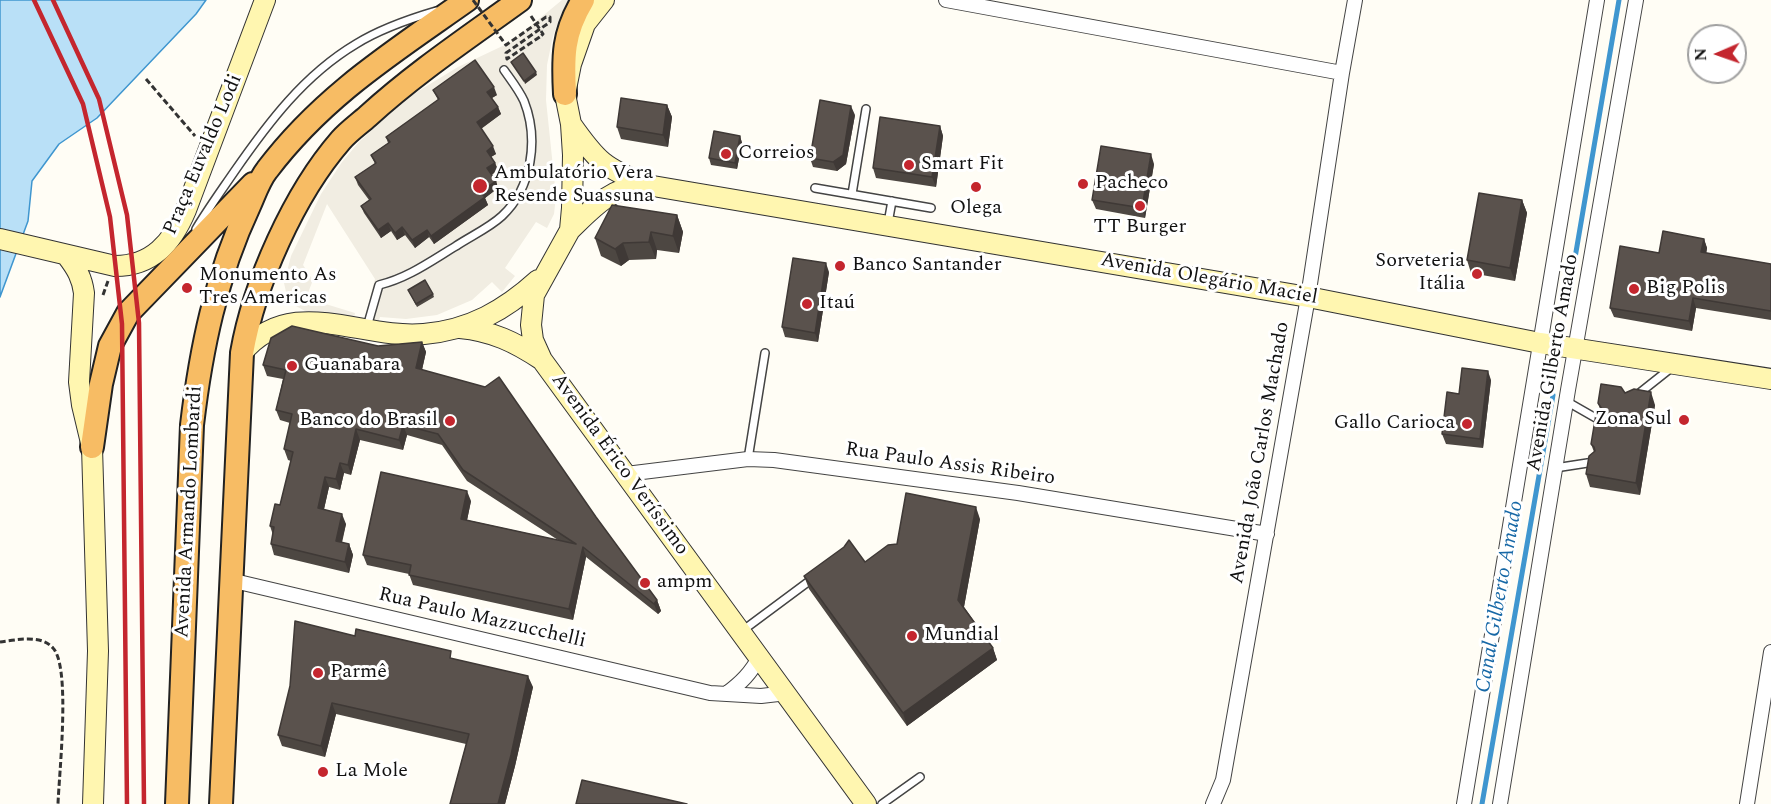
<!DOCTYPE html>
<html>
<head>
<meta charset="utf-8">
<style>
	body { margin:0 }
	#map { position:relative; width:1771px; height:804px; overflow:hidden; background:#fffdf5; font-family:Spectral,serif }
	canvas { display:block }
	.north { position:absolute; left:1687px; top:24px; width:60px; height:60px; box-sizing:border-box; background:#fff; border:2px solid #a0a0a0; border-radius:50%; rotate:268deg; font-size:16px; font-weight:700; line-height:24px; text-align:center; color:#111 }
	.north::after { content:''; display:block; margin:auto; width:21px; height:27px; background:#c4262e; clip-path:polygon(50% 0,100% 100%,50% 72%,0 100%) }
</style>
</head>
<body>
<div id="map">
<canvas width="1771" height="804"></canvas>
<div class="north">N</div>
</div>
<script>
const ctx = document.querySelector('canvas').getContext('2d');
ctx.lineJoin = 'round';
function paint(path, color) { ctx.fillStyle = color; ctx.fill(path, 'evenodd'); }
function strokePath(path, color, width, dash) { ctx.strokeStyle = color; ctx.lineWidth = width; ctx.lineCap = dash ? 'butt' : 'round'; ctx.setLineDash(dash || []); ctx.stroke(path); }
function label(font, color, halo, rows, align = 'center') {
  ctx.font = font + ' Spectral,serif'; ctx.lineWidth = 6; ctx.setLineDash([]); ctx.textBaseline = 'middle'; ctx.strokeStyle = halo; ctx.fillStyle = color; for (const [text, x, y, turn = 0] of rows) {
    ctx.save(); ctx.translate(x, y); ctx.rotate((+turn || 0) * Math.PI / 180); ctx.textAlign = isNaN(turn) ? turn : align; if (halo) ctx.strokeText(text, 0, 0); ctx.fillText(text, 0, 0); ctx.restore();
  }
}
const plaza = new Path2D(`
	M562,0H570L561,15L553,36L547,65L546,100L556,196L554,214L547,228L536,222L505,268L515,276L502,292L492,282L472,300L437,315L406,319L380,317L377,327L363,325L375,279L327,204L303,265L313,280L306,298L355,313L353,323L307,312L296,306L287,296L284,283L291,256L321,194L342,162L359,142L407,98L458,67L511,42ZM496,95L490,99L479,130L489,158L490,176L483,199L433,243L429,237L415,248L405,235L391,231L373,206L379,170L442,107L436,97Z`);
const water = new Path2D(`
	M0,0H206L196,14L97,118L59,144L32,181L28,221L0,297Z`);
const stream = new Path2D(`
	M1569,293L1619,0
	M1482,804L1553,395`);
const path = new Path2D(`
	M531,16L543,34L541,36
	M146,79L195,136
	M103,295L108,281
	M0,642C16,640 41,634 53,648C71,667 59,774 58,804`);
const service = new Path2D(`
	M815,188L931,208
	M852,194L866,109
	M888,223L892,201
	M196,229C208,209 221,191 234,172C268,123 304,75 356,44C380,29 409,19 436,11
	M367,327L379,285C408,278 431,261 456,246C471,236 489,228 502,216C532,188 539,139 524,101C519,90 511,80 504,70
	M1637,395L1671,368
	M1566,401L1601,421
	M748,459L765,353
	M1555,468L1594,462
	M742,631L812,579
	M882,804L920,777`);
const minor = new Path2D(`
	M946,0L1342,73
	M626,474L748,459L774,460L1018,493L1267,534
	M230,580L710,693L761,696L787,693
	M726,694C741,683 751,673 760,656
	M1213,804L1223,780L1308,297L1342,73L1355,0
	M1464,804L1597,0
	M1500,804L1568,390L1636,0
	M1747,804L1771,652`);
const secondary = new Path2D(`
	M604,0L585,24L571,64L565,94L571,124L573,155L572,208L570,230L534,295L531,325L533,340L542,360L866,804
	M571,124C597,161 604,168 647,185L1308,297L1540,343L1771,379
	M570,230C594,207 610,188 644,185
	M0,239L115,266C152,266 172,243 186,210L265,0
	M67,256C77,269 82,278 84,293L79,382L82,405L92,447L98,651L93,804
	M460,328C492,331 515,342 542,360
	M242,353C291,293 360,340 424,334C470,330 505,310 538,280`);
const trunk = new Path2D(`
	M565,94C563,57 563,33 583,0
	M92,447L101,384L110,346L128,313L253,184
	M177,804L192,425C201,349 216,276 249,206C254,195 259,180 267,170C323,96 392,53 467,0
	M221,804L242,353C254,284 294,194 341,140C349,131 359,124 368,116C415,73 469,37 520,0`);
const rail = new Path2D(`
	M34,0L83,104L110,217L122,324L127,804
	M53,0L99,99L127,215L139,323L144,804`);
const pathBridge = new Path2D(`
	M473,0L506,45L546,17H550V22L506,53L507,59L541,36`);
const wall = new Path2D(`
	M433,90L497,95L492,98L498,107L501,114L481,129L496,154L491,157L495,163L498,170L491,175L496,181L498,188L485,198L488,205L434,244L429,237L415,248L405,235L397,240L391,231L381,238L364,213L361,206L369,200L358,185L355,177L375,164L371,155L388,143L386,137L438,100Z
	M667,105L672,117L668,147L621,139L617,127Z
	M855,115L846,164L837,171L813,167L810,158Z
	M940,126L943,136L936,187L876,178L873,168Z
	M740,136L742,143L737,169L711,165L709,158Z
	M1154,164L1145,218L1096,209L1092,200Z
	M1522,200L1527,213L1515,281L1471,273L1467,260Z
	M677,215L683,232L679,253L657,250L656,259L629,260L621,266L601,256L595,238Z
	M1704,239L1707,248L1706,253L1771,264V320L1696,308L1692,331L1614,317L1610,308L1659,253Z
	M829,272L818,342L785,337L782,327Z
	M408,290L433,294L434,297L417,307Z
	M422,342L426,352L422,370L596,517L657,600L661,611L658,614L586,557L573,620L413,585L409,574L367,565L363,555L471,501L467,520L558,540L467,481L442,445L407,435L403,450L360,440L351,475L344,473L340,490L329,487L324,509L346,524L342,543L349,544L353,555L349,573L274,555L271,544L273,535L270,526L280,505L291,461L288,460L284,449L290,423L280,420L276,410L283,379L267,376L263,365L378,346Z
	M1491,380L1483,448L1446,444L1442,434L1459,394Z
	M1625,393L1655,405L1640,495L1590,487L1586,474L1594,452L1591,444L1601,412L1598,403Z
	M980,519L964,607L993,648L997,660L907,726L809,589L804,576L865,562L897,544Z
	M355,636L454,659L533,687L515,766L505,804H450L466,744L336,714L325,757L282,746L278,735Z`);
const shadedWall = new Path2D(`
	M536,72L537,75L525,84L524,81Z
	M494,87L497,95L490,99L487,92Z
	M667,105L672,117L668,147L663,135Z
	M851,106L855,115L846,164L837,171L833,162Z
	M498,107L501,114L479,130L477,122Z
	M940,126L943,136L936,187L932,177Z
	M740,136L742,143L737,169L735,163Z
	M493,146L496,154L489,158L487,151Z
	M1151,154L1154,164L1145,218L1142,208Z
	M495,163L498,170L490,176L487,168Z
	M496,181L498,188L485,198L488,205L434,244L431,236L480,192Z
	M1522,200L1527,213L1515,281L1510,268Z
	M677,215L683,232L679,253L673,236Z
	M388,223L391,231L381,238L378,230Z
	M402,227L405,235L397,240L395,233Z
	M427,230L429,237L415,248L412,240Z
	M651,232L657,250L656,259L649,242Z
	M1704,239L1707,248L1705,262L1701,252Z
	M623,243L629,260L621,266L615,249Z
	M826,263L829,272L818,342L815,333Z
	M1693,298L1696,308L1692,331L1689,321Z
	M422,342L426,352L420,378L416,368Z
	M1488,371L1491,380L1483,448L1480,439Z
	M1651,392L1655,405L1640,495L1636,483Z
	M403,425L407,435L403,450L399,440Z
	M356,429L360,440L351,475L348,465Z
	M340,463L344,473L340,490L336,479Z
	M325,477L329,487L322,518L318,508Z
	M467,491L471,501L465,530L461,519Z
	M976,507L980,519L963,612L958,600Z
	M342,514L346,524L339,552L336,541Z
	M349,544L353,555L349,573L345,562Z
	M583,547L586,557L573,620L569,609Z
	M657,600L661,611L658,614L654,604Z
	M993,648L997,660L907,726L903,713Z
	M528,676L533,687L515,766L505,804H498Z
	M332,703L336,714L325,757L321,746Z`);
const building = new Path2D(`
	M523,53L536,72L524,81L511,62Z
	M475,60L494,87L487,92L498,107L477,122L493,146L487,151L495,163L487,168L496,181L480,192L485,197L431,236L427,230L412,240L402,227L395,233L388,223L378,230L361,206L371,199L355,177L376,163L371,155L390,142L386,137L439,99L433,90Z
	M621,98L667,105L663,135L617,127Z
	M820,100L851,106L843,155L833,162L810,158Z
	M880,117L940,126L932,177L873,168Z
	M714,131L740,136L735,163L709,158Z
	M1101,146L1151,154L1142,208L1092,200Z
	M1479,193L1522,200L1510,268L1467,260Z
	M612,205L677,215L673,236L651,232L649,242L623,243L615,249L595,238Z
	M1663,231L1704,239L1701,252L1771,264V311L1693,298L1689,321L1610,308L1620,246L1659,253Z
	M793,258L826,263L815,333L782,327Z
	M425,280L433,294L416,304L408,290Z
	M292,326L378,346L422,342L416,368L485,387L499,377L596,517L657,600L654,604L583,547L569,609L409,575L411,565L363,555L381,472L467,491L461,519L576,544L463,470L438,434L403,425L399,440L356,429L348,465L340,463L336,479L325,477L318,508L342,514L336,541L349,544L345,562L271,544L274,527L270,526L275,504L280,505L293,452L284,449L292,414L276,410L286,370L263,365L271,338Z
	M1462,368L1488,371L1480,439L1442,434L1447,392L1459,394Z
	M1601,384L1621,387L1625,393L1634,389L1651,392L1636,483L1586,474L1589,456L1595,451L1594,447L1591,444L1596,414L1600,413L1602,409L1598,403Z
	M906,493L976,507L958,600L993,648L903,713L804,576L844,547L849,540L865,562L888,545L897,544Z
	M295,621L355,636L356,629L451,651L450,658L528,676L511,755L498,804H450L469,734L332,703L321,746L278,735L290,686Z
	M582,780L687,804H576Z`);
const markers = [
	[726,154,6,"#c4262e"],
	[909,165,6,"#c4262e"],
	[1083,184,6,"#c4262e"],
	[480,186,8,"#c4262e"],
	[976,187,6,"#c4262e"],
	[1140,206,6,"#c4262e"],
	[840,266,6,"#c4262e"],
	[1477,274,6,"#c4262e"],
	[187,288,6,"#c4262e"],
	[1634,289,6,"#c4262e"],
	[807,304,6,"#c4262e"],
	[292,366,6,"#c4262e"],
	[1684,420,6,"#c4262e"],
	[450,421,6,"#c4262e"],
	[1467,424,6,"#c4262e"],
	[645,583,6,"#c4262e"],
	[912,636,6,"#c4262e"],
	[318,673,6,"#c4262e"],
	[323,772,6,"#c4262e"]
];
const poiNames = [
	["Correios",738,154],
	["Smart Fit",921,165],
	["Ambulatório Vera",494,174],
	["Resende Suassuna",494,197],
	["Pacheco",1095,184],
	["Olega",976,209,"center"],
	["TT Burger",1140,228,"center"],
	["Sorveteria",1465,262,"right"],
	["Itália",1465,285,"right"],
	["Banco Santander",852,266],
	["Monumento As",199,276],
	["Tres Americas",199,299],
	["Big Polis",1646,289],
	["Itaú",819,304],
	["Guanabara",304,366],
	["Zona Sul",1672,420,"right"],
	["Banco do Brasil",438,421,"right"],
	["Gallo Carioca",1455,424,"right"],
	["ampm",657,583],
	["Mundial",924,636],
	["Parmê",330,673],
	["La Mole",335,772]
];
const streetNames = [
	["Praça Euvaldo Lodi",204,155,-67],
	["Avenida Olegário Maciel",1209,280,10],
	["Avenida Gilberto Amado",1554,363,-80],
	["Avenida João Carlos Machado",1261,453,-80],
	["Avenida Érico Veríssimo",619,465,54],
	["Rua Paulo Assis Ribeiro",950,465,8],
	["Avenida Armando Lombardi",190,512,-87],
	["Rua Paulo Mazzucchelli",482,619,13]
];
const waterNames = [
	["Canal Gilberto Amado",1501,597,-80]
];
paint(plaza, '#f1ede2');
paint(water, '#b9e0f7');
strokePath(water, '#3f96cf', 1.5);
strokePath(stream, '#3f96cf', 5);
strokePath(service, '#444', 10);
strokePath(minor, '#444', 16);
strokePath(secondary, '#333', 22);
strokePath(trunk, '#222', 26);
strokePath(path, '#333', 3, [6, 3]);
strokePath(service, '#fff', 7);
strokePath(minor, '#fff', 14);
strokePath(secondary, '#fff6b0', 20);
strokePath(trunk, '#f7bc64', 22);
strokePath(rail, '#c4262e', 4.5);
strokePath(pathBridge, '#333', 3, [6, 3]);
paint(wall, '#4d4742');
paint(shadedWall, '#3f3936');
paint(building, '#5a524d');
strokePath(building, '#3f3936', 1.5);
for (const [x, y, r, color] of markers) { const dot = new Path2D(); dot.arc(x, y, r, 0, 2 * Math.PI); ctx.fillStyle = color; ctx.fill(dot); strokePath(dot, '#fff', 2); }
label('20px', '#111', '#fff', poiNames, 'left');
label('20px', '#111', '#fff', streetNames);
label('italic 21px', '#1768a6', '#fff', waterNames);
</script>
</body>
</html>
